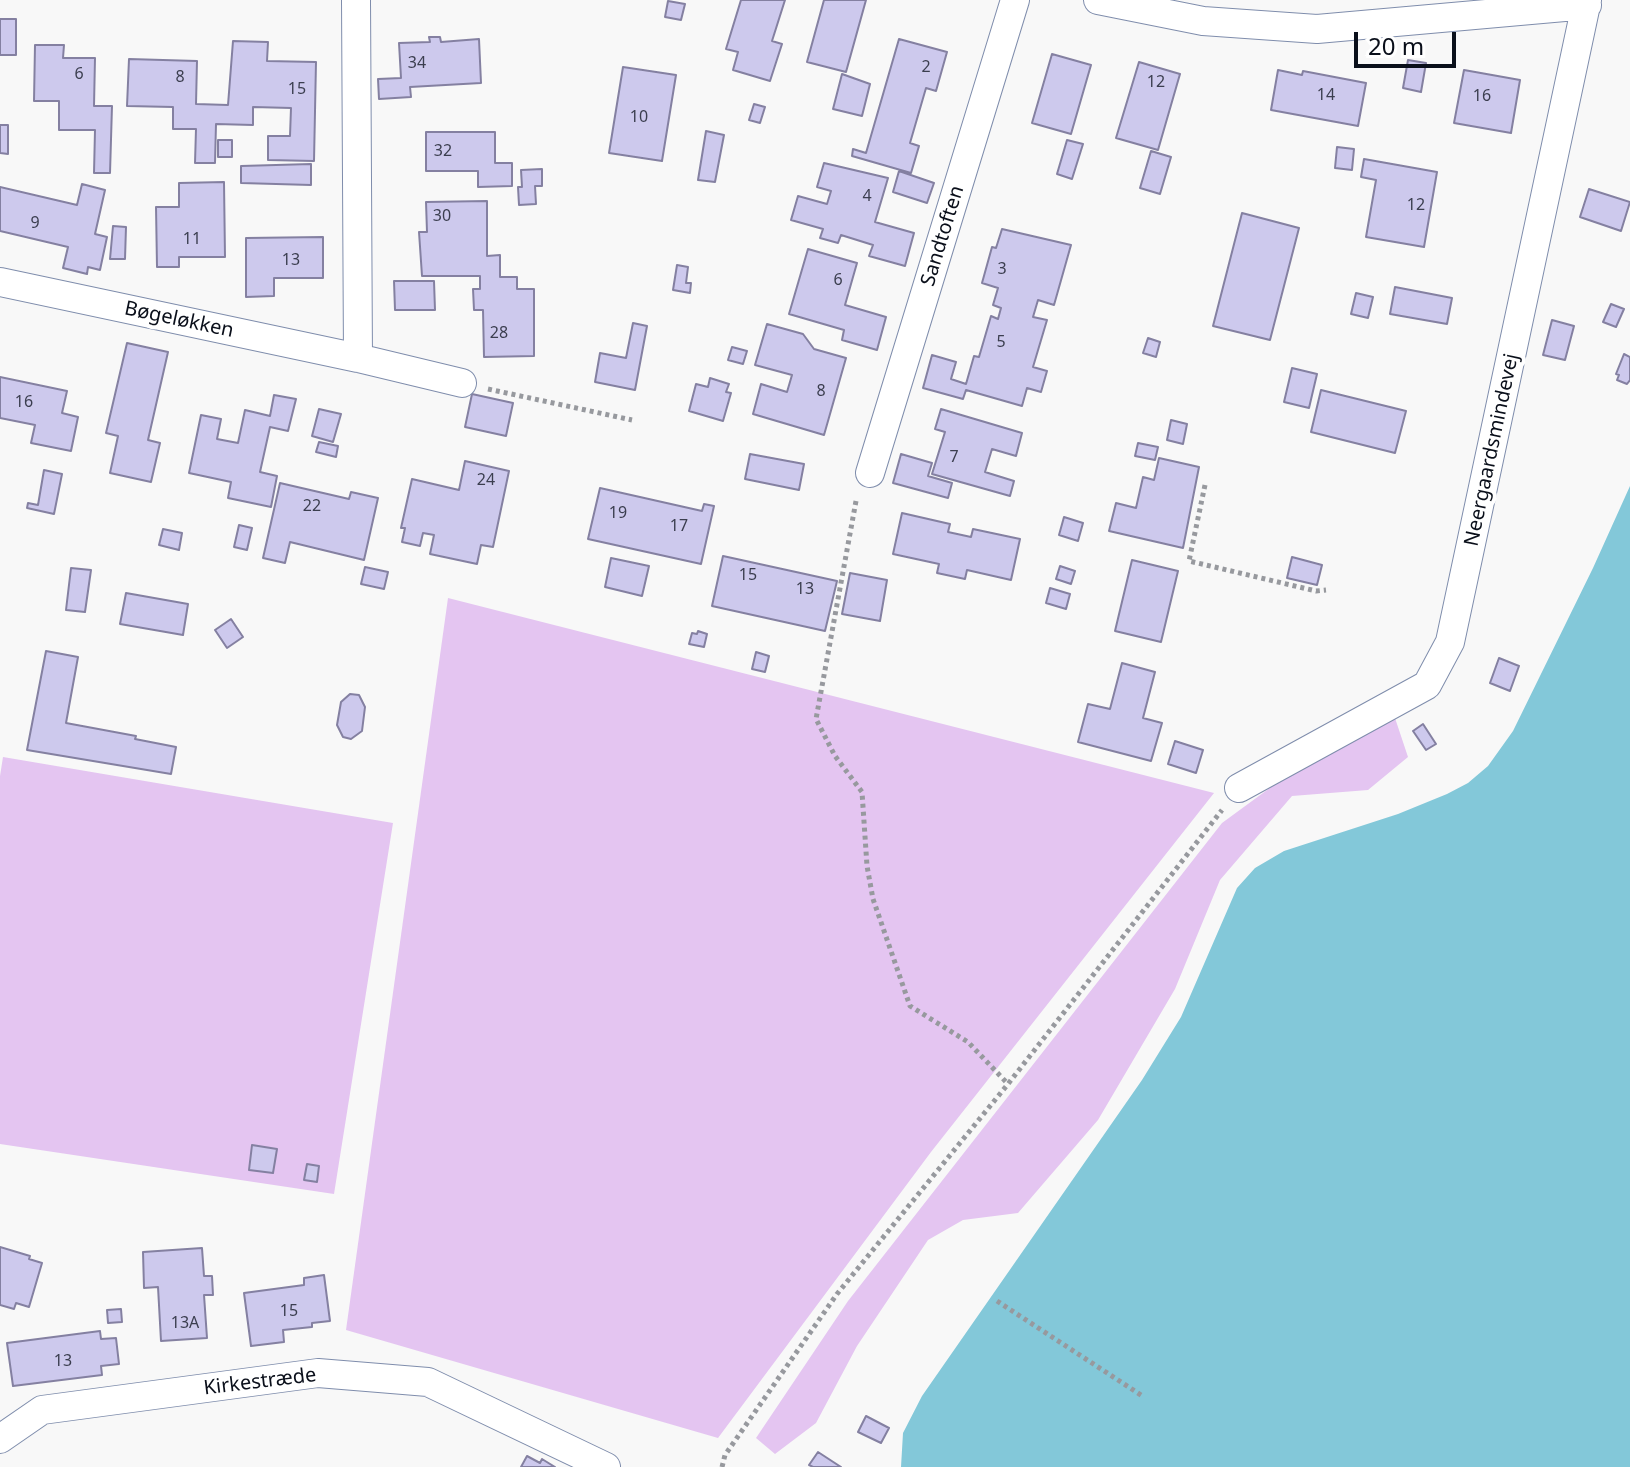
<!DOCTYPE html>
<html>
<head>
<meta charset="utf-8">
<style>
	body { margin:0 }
	#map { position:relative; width:1630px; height:1467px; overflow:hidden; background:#f8f8f8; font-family:"Noto Sans",sans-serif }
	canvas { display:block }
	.scale { position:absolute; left:1354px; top:32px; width:102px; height:36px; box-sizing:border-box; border:4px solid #0a0f1a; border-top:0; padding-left:10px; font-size:24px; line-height:28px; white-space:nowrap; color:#0a0f1a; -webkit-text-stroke:6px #fff; paint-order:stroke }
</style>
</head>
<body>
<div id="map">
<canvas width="1630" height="1467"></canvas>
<div class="scale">20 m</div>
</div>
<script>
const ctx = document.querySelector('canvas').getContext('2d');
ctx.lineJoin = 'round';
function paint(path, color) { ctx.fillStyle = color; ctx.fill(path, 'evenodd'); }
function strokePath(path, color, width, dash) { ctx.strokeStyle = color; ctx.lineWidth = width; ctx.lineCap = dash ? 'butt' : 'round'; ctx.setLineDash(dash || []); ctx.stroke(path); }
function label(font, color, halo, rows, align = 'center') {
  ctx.font = font + ' "Noto Sans",sans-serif'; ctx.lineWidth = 8; ctx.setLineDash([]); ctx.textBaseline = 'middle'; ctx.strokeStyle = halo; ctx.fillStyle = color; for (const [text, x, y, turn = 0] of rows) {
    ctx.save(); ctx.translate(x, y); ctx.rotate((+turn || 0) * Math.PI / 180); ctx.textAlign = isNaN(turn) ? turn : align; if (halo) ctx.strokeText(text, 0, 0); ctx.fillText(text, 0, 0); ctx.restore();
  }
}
const green = new Path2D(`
	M448,598L1214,793L931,1152L718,1438L346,1330Z
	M1395,718L1408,757L1368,790L1292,796L1220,880L1175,989L1098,1120L1018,1213L963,1220L928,1240L857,1346L816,1423L775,1454L756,1438L848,1301L1222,823L1278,782Z
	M3,757L393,823L334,1194L0,1144V776Z`);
const water = new Path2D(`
	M1630,486V1467H901L903,1433L922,1396L1142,1080L1181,1017L1237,888L1255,868L1284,851L1398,814L1447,794L1468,783L1488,766L1513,731L1593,568Z`);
const building = new Path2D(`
	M741,0H785L772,41L782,44L770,81L733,70L738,52L726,49Z
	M824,0H866L846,72L807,62Z
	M668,1L685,4L681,20L665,17Z
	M0,19H16V55H0Z
	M429,37H440L441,42L479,39L481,83L410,87L411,97L379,99L378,79L401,78L399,43L430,42Z
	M899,39L947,52L936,91L926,88L910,143L919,146L911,173L852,156L853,149L866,153Z
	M233,41L268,42L267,61L316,62L314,161L268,160V136H290L291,108L253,107V125L216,124L215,163H195L196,129H173V107L127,106L129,59L197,61L196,104L228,105Z
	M35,45H64L63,58H95L94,106H112L110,173H94L95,130H59V101H34Z
	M1052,54L1091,65L1071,134L1032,123Z
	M1408,60L1426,63L1421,92L1403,88Z
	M1139,62L1180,74L1158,150L1116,138Z
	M623,67L676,75L662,161L609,153Z
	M1278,70L1302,75L1303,71L1366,83L1358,126L1271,110Z
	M1464,70L1520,80L1511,133L1454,123Z
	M842,74L870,84L862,116L833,109Z
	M754,104L765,107L760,123L749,120Z
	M0,125H8V154L0,153Z
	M706,131L724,135L715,182L698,180Z
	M426,132H495V163H512V186L478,187V171H426Z
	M218,140H232V157H218Z
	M1067,140L1083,144L1072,179L1057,174Z
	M1337,147L1354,149L1352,170L1335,168Z
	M1151,151L1171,157L1160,194L1140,188Z
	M1364,159L1437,172L1424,247L1366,237L1376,180L1361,177Z
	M824,163L888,178L875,222L914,233L905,266L869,256L873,245L841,235L838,243L820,238L823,229L791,220L798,196L827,204L831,191L817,187Z
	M311,164V185L241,183V166Z
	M542,169V186H535L536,204L519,205L518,187H522L521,170Z
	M899,171L934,183L927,203L893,192Z
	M224,182L225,257H179V267H157L156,207H179V183Z
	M82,184L105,190L95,234L107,237L100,270L88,267L87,274L63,268L68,247L0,231V187L77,205Z
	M1589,189L1630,202L1621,231L1580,217Z
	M487,201V256L500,255V277H517V289H534V356L484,357L483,310H474L473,289H480V276H422L419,232H427L426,202Z
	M1242,213L1299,228L1270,340L1213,326Z
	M113,226L126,227L125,259H110Z
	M1002,229L1071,245L1054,305L1038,300L1033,317L1047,320L1033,367L1047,371L1041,392L1027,388L1022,406L966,390L963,399L923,388L932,355L956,362L951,379L966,384L974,356L979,357L991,316L998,319L1001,308L993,305L998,288L982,283L992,247L996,248Z
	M323,237V278H274V296L246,297V238Z
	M808,249L857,263L845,305L886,317L877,350L842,340L844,330L789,314Z
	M677,265L688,267L686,283H691L690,293L673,290Z
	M394,281H434L435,310H395Z
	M1395,287L1452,298L1447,324L1390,314Z
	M1356,293L1373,297L1368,318L1351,314Z
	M1611,304L1624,309L1616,327L1603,322Z
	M1552,320L1574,326L1565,360L1543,355Z
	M633,323L647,326L635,390L595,382L600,353L626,358Z
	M767,324L803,334L814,349L846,358L824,435L753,414L761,384L787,392L792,375L755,365Z
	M1148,338L1160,342L1156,357L1143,353Z
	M127,343L168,352L148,440L160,443L151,482L110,473L118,436L106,433Z
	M732,347L747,351L743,364L728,360Z
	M1624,354L1630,357V380L1627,384L1617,380L1619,375L1616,374Z
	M1292,368L1317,374L1309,408L1284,402Z
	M0,377L67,391L62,413L78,417L71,451L31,443L35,425L0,418Z
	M710,378L729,384L726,392L731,393L723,421L689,411L696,384L708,387Z
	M1321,390L1406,411L1395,453L1311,432Z
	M472,394L513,403L506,436L465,427Z
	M274,395L296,399L288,431L270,427L260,472L277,476L271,507L228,498L231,482L189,473L201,415L221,419L217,439L238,443L245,410L270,416Z
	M319,409L341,414L333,442L312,436Z
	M941,409L1022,433L1016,456L992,449L985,472L1014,481L1010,496L932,474L945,432L935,429Z
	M1171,420L1187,424L1183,444L1167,440Z
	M319,442L338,446L336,457L316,452Z
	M1138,443L1158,447L1155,460L1135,456Z
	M750,454L804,464L799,490L745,479Z
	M901,454L932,463L928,476L952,483L948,498L893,483Z
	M1159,458L1199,467L1183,548L1109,531L1116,503L1136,508L1143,477L1154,480Z
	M465,461L509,471L493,547L481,545L477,564L430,554L434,535L423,533L420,546L402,542L405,528H401L412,479L459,490Z
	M44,470L62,474L54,514L27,508L28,503L38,505Z
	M280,483L349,499L351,492L378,498L364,560L290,542L285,563L263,558Z
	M600,488L702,511L704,504L714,506L701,564L588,539Z
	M902,513L950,524L948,532L971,537L973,529L1020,539L1011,580L967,570L965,579L937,573L939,564L893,554Z
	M1064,517L1083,523L1078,541L1059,535Z
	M239,525L252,528L247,550L234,547Z
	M163,529L182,533L179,550L159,545Z
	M723,556L837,581L825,631L712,606Z
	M1292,557L1322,565L1317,585L1287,578Z
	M611,558L649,566L642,596L605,587Z
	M1132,560L1178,571L1161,642L1115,631Z
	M1060,566L1075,571L1071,584L1056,579Z
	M365,567L388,572L384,589L361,584Z
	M71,568L91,570L85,612L66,610Z
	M850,573L887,580L880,621L842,614Z
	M1050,588L1070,594L1066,609L1046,603Z
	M126,593L188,604L183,635L120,624Z
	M231,619L243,637L227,648L215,630Z
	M698,631L707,634L704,647L689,644L692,633L697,634Z
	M46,651L78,657L66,723L136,736L135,739L176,747L171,774L27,750Z
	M756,652L769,656L765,672L752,669Z
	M1499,658L1519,666L1510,691L1490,683Z
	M1122,663L1155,672L1143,718L1162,723L1151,761L1078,742L1088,704L1110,709Z
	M350,694L359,695L365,707L362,731L351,739L343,737L337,725L341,702Z
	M1423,724L1436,744L1426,750L1413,731Z
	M1175,741L1203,750L1196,773L1168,764Z
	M252,1145L277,1149L273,1173L249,1170Z
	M307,1164L319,1166L317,1182L304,1180Z
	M0,1247L30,1256L29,1259L42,1263L29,1307L16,1303L14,1309L0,1305Z
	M202,1248L204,1276H212L213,1295H204L207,1338L161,1341L158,1287L144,1288L143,1252Z
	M324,1275L330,1321L312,1323V1327L283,1330L284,1342L251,1346L244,1293L304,1285V1278Z
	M121,1309L122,1322L108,1323L107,1310Z
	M100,1331L101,1339L116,1338L119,1364L101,1366L102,1375L13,1386L7,1343Z
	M866,1416L889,1428L881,1443L858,1432Z
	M818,1452L841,1467H813L809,1465Z
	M527,1456L540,1463L542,1459L555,1467H521Z`);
const path = new Path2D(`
	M488,389L632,420
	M1205,485L1189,561L1316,591L1326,590
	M856,501L816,719L835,756L862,792L867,866L873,899L910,1006L968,1042L1008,1084
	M997,1301L1144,1397
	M722,1467L725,1455L837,1294L1008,1084L1222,810`);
const street = new Path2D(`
	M356,0L358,358
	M1098,0L1203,21L1317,29L1587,5
	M0,282L358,358L462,383
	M870,473L1015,0
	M1239,788L1427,685L1450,642L1587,0
	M0,1439L42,1410L318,1373L428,1382L606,1467`);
const numberNames = [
	["34",417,63],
	["2",926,67],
	["6",79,74],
	["8",180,77],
	["12",1156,82],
	["15",297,89],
	["14",1326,95],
	["16",1482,96],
	["10",639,117],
	["32",443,151],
	["4",867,196],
	["12",1416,205],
	["30",442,216],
	["9",35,223],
	["11",192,239],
	["13",291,260],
	["3",1002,269],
	["6",838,280],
	["28",499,333],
	["5",1001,342],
	["8",821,391],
	["16",24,402],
	["7",954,457],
	["24",486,480],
	["22",312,506],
	["19",618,513],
	["17",679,526],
	["15",748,575],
	["13",805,589],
	["15",289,1311],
	["13A",185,1323],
	["13",63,1361]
];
const streetNames = [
	["Sandtoften",943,236,-73],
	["Bøgeløkken",179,320,12],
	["Neergaardsmindevej",1492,450,-78],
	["Kirkestræde",260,1382,-7]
];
paint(green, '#e4c5f1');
paint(water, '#83c8d9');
paint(building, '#cdc9ed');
strokePath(building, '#8480a1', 2);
strokePath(street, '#7f8dac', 30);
strokePath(path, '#97999e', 5, [4, 4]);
strokePath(street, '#fff', 28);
label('16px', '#3b3e4f', null, numberNames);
label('20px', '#0a0f1a', '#fff', streetNames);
</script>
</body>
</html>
